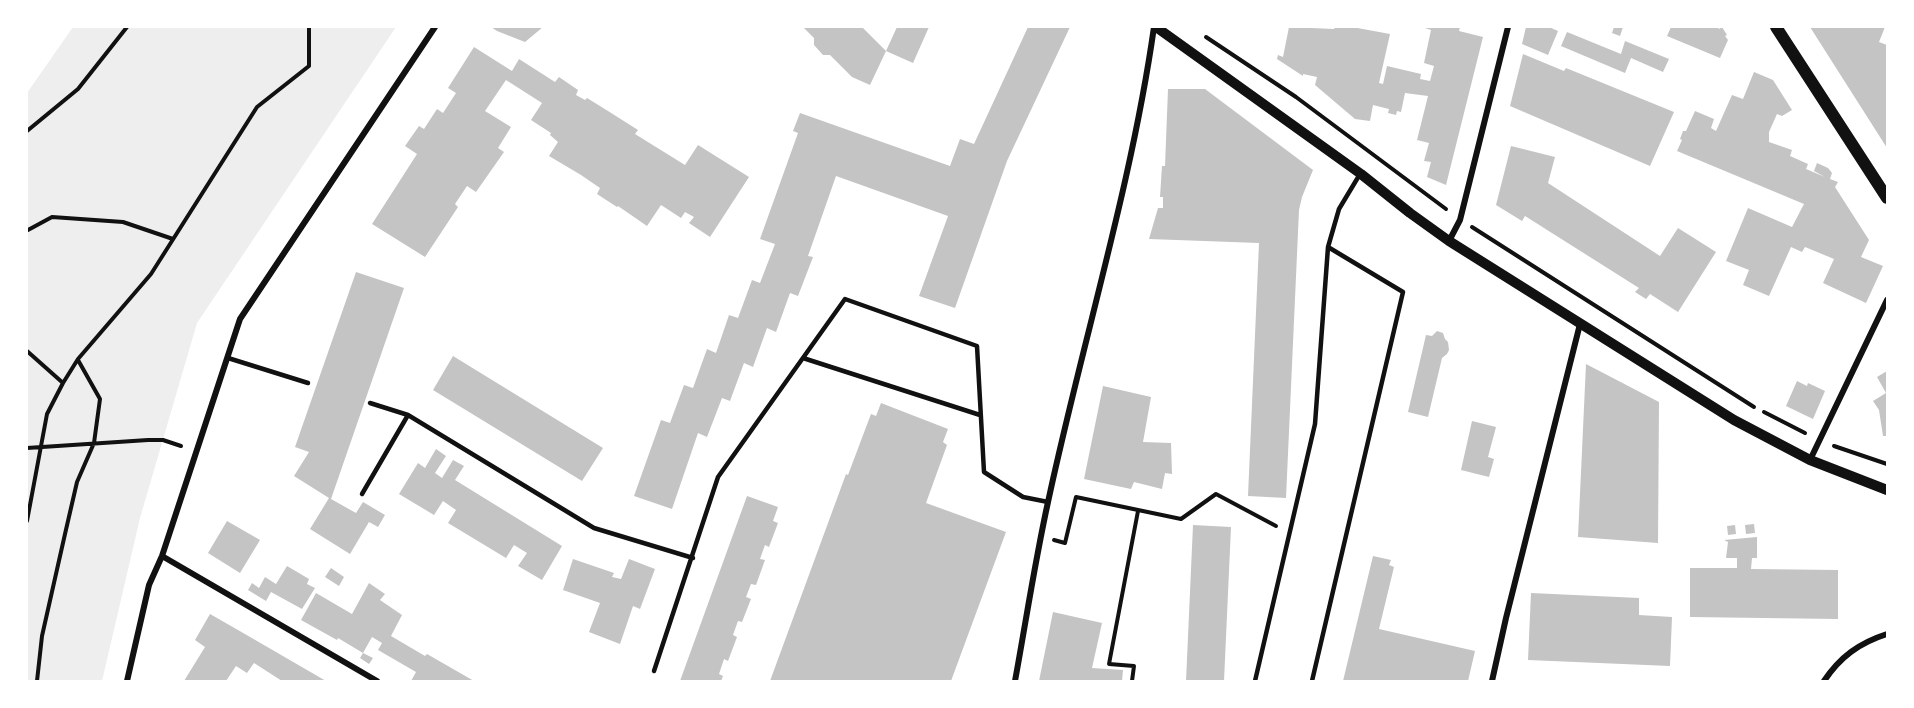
<!DOCTYPE html>
<html>
<head>
<meta charset="utf-8">
<style>
	body { margin:0 }
	#map { position:relative; width:1914px; height:708px; overflow:hidden; background:#fff; font-family:"DejaVu Sans",sans-serif }
	canvas { display:block }
	.frame { position:absolute; inset:0; border:28px solid #fff; pointer-events:none }
</style>
</head>
<body>
<div id="map">
<canvas width="1914" height="708"></canvas>
<div class="frame"></div>
</div>
<script>
const ctx = document.querySelector('canvas').getContext('2d');
ctx.lineJoin = 'round';
function paint(path, color) { ctx.fillStyle = color; ctx.fill(path, 'evenodd'); }
function strokePath(path, color, width, dash) { ctx.strokeStyle = color; ctx.lineWidth = width; ctx.lineCap = dash ? 'butt' : 'round'; ctx.setLineDash(dash || []); ctx.stroke(path); }
const green = new Path2D(`
	M73,27H396L197,323L140,518L102,681H27V93Z`);
const building = new Path2D(`
	M491,27H543L525,42L497,31Z
	M803,27H862L886,51L870,85L852,77L830,55H823L814,45V38Z
	M897,27H929L913,63L886,51Z
	M1028,27H1070L1007,161L955,308L919,296L948,216L836,176L808,256L813,257L798,296L790,293L776,332L767,328L753,367L744,363L730,401L722,398L707,437L698,433L672,509L634,496L661,420L670,423L684,385L693,388L707,349L716,353L729,315L738,318L752,280L760,283L775,244L760,239L798,133L793,131L800,113L950,166L960,139L974,144Z
	M1289,27L1334,29L1335,27H1352L1390,34L1379,83L1383,84L1387,66L1421,74L1420,79L1430,81L1434,66L1424,63L1431,30L1422,27H1460L1459,31L1483,37L1446,185L1427,177L1431,162L1424,161L1429,143L1417,140L1428,96L1405,93L1401,112L1397,111L1396,115L1388,113L1389,109L1373,105L1370,121L1355,119L1315,85L1317,77L1303,74V76L1277,59L1278,55L1283,57Z
	M1526,27H1549L1558,31L1548,55L1522,44Z
	M1614,27H1623L1620,36L1612,33Z
	M1671,27H1718L1719,29L1722,27L1727,35L1725,36L1728,40L1720,58L1667,36Z
	M1810,27H1885L1879,42L1887,45V148Z
	M1567,32L1621,54L1625,41L1669,59L1663,72L1631,58L1625,73L1561,46Z
	M474,47L512,71L519,59L555,82L559,77L578,90L576,95L585,100L587,98L608,111L638,130L635,134L685,165L698,145L749,177L710,237L689,223L694,217L685,212L681,218L661,205L647,226L618,206L617,207L597,194L600,188L581,175L549,156L558,142L550,135L551,133L531,120L542,103L506,80L485,111L511,127L498,148L504,152L476,192L467,186L455,204L458,207L425,257L372,224L417,154L405,146L419,126L424,129L437,109L443,113L456,93L448,88Z
	M1523,54L1564,71L1566,68L1674,112L1650,166L1510,106Z
	M1754,72L1773,80L1792,110L1782,116L1777,114L1769,132V142L1792,150L1790,156L1808,164L1806,169L1825,177L1814,171L1817,163L1828,168L1832,173L1830,179L1838,182L1835,187L1869,240L1861,257L1883,266L1866,303L1823,283L1834,259L1805,247L1802,252L1791,247L1769,296L1743,285L1749,270L1726,261L1748,208L1792,227L1804,204L1677,151L1682,140L1680,139L1683,131H1686L1695,111L1714,119L1711,128L1716,131L1732,95L1743,99Z
	M1168,89H1205L1313,170L1302,197L1299,210L1286,498L1248,496L1259,243L1149,239L1158,208H1163V197H1160L1162,166H1165Z
	M1511,146L1555,157L1548,183L1660,256L1678,228L1716,252L1678,312L1650,294L1646,299L1635,292L1639,288L1525,216L1522,221L1496,205Z
	M356,272L404,288L331,499L356,513L363,502L385,515L378,527L369,522L350,554L310,529L329,498L294,476L309,452L295,447Z
	M1437,331L1443,333L1445,339L1448,342L1449,350L1447,354L1442,358L1428,417L1408,412L1426,335L1432,336Z
	M453,356L603,448L582,481L433,390Z
	M1586,364L1659,402L1658,543L1578,537Z
	M1887,371V436H1883L1879,410L1873,401L1886,393L1877,377Z
	M1797,381L1807,386L1808,383L1825,391L1813,419L1786,406Z
	M1103,386L1151,397L1143,442L1171,443L1172,474L1165,473L1162,489L1134,482L1131,489L1084,479Z
	M881,403L948,429L943,442L947,445L926,503L1006,532L951,681H770L846,474L848,475L871,414L876,416Z
	M1472,421L1496,427L1488,457L1494,459L1489,477L1461,470Z
	M436,449L446,456L435,473L442,478L453,460L464,466L455,480L562,546L542,580L518,566L527,553L514,545L506,558L448,523L456,510L443,501L434,515L399,494L418,463L425,468Z
	M747,496L778,507L773,521L778,523L769,547L765,545L760,559L765,560L756,585L751,584L746,597L751,599L742,622L738,621L733,635L737,637L728,661L724,659L719,674L723,676L721,681H680Z
	M227,521L260,540L240,573L208,553Z
	M1754,524L1755,533L1746,534L1745,525Z
	M1193,525L1231,527L1224,681H1186Z
	M1735,525L1736,534L1728,535L1727,526Z
	M1757,537V558H1752L1751,569L1838,570V619L1690,617V568H1737V558H1726L1728,542L1724,540Z
	M1373,556L1391,560L1389,565L1394,567L1379,629L1475,651L1468,681H1343Z
	M573,559L614,573L612,577L621,579L629,559L655,569L640,609L633,606L620,644L589,632L600,603L563,590Z
	M287,566L309,579L307,584L315,588L302,609L271,592L266,601L248,590L252,583L259,588L265,577L276,584Z
	M331,568L344,577L339,586L325,577Z
	M369,583L385,594L380,600L402,615L391,636L425,656L427,654L474,681H411L416,672L378,650L382,643L372,637L363,653L373,658L369,664L360,658L363,653L338,638L337,640L301,620L316,593L352,614Z
	M1531,593L1639,598V615L1672,617L1670,666L1528,660Z
	M1053,612L1102,623L1092,668L1123,670L1122,681H1039Z
	M210,614L238,630L326,681H282L254,663L247,673L236,666L226,681H184L205,647L195,640Z`);
const path = new Path2D(`
	M1206,37L1296,97L1446,209
	M27,131L78,89L127,27
	M1472,227L1754,407
	M28,230L52,217L123,222L173,239
	M27,351L63,383
	M1764,412L1805,433
	M1834,446L1887,464
	M27,448L148,440H163L181,446
	M27,521L47,414L63,383L78,359L151,274L257,107L309,66V27
	M1054,540L1065,543L1076,497L1181,519L1216,494L1276,526
	M37,681L42,636L65,534L77,482L94,443L100,399L78,360
	M1132,681L1134,666L1109,664L1138,511`);
const service = new Path2D(`
	M228,358L308,383
	M803,358L980,415
	M370,403L408,415L594,528L693,558
	M362,494L408,415
	M654,671L718,477L845,299L977,346L984,472L1023,497L1048,502
	M1255,681L1315,424L1328,247
	M1312,681L1403,292L1328,247L1339,209L1360,174`);
const minor = new Path2D(`
	M1449,241L1460,220L1508,27
	M1810,460L1887,300
	M162,556L377,681
	M127,681L149,585L162,556L240,319L435,27
	M1015,681C1026,621 1035,561 1048,502C1082,343 1131,188 1154,27
	M1492,681L1506,618L1580,324
	M1824,681C1840,657 1859,643 1887,634`);
const tertiary = new Path2D(`
	M1156,27L1361,174L1410,213L1449,241L1734,420L1810,460L1887,490`);
const secondary = new Path2D(`
	M1776,27L1887,198`);
paint(green, '#eee');
paint(building, '#c4c4c4');
strokePath(path, '#111', 4);
strokePath(service, '#111', 4.5);
strokePath(minor, '#111', 6);
strokePath(tertiary, '#111', 10);
strokePath(secondary, '#111', 12);
</script>
</body>
</html>
